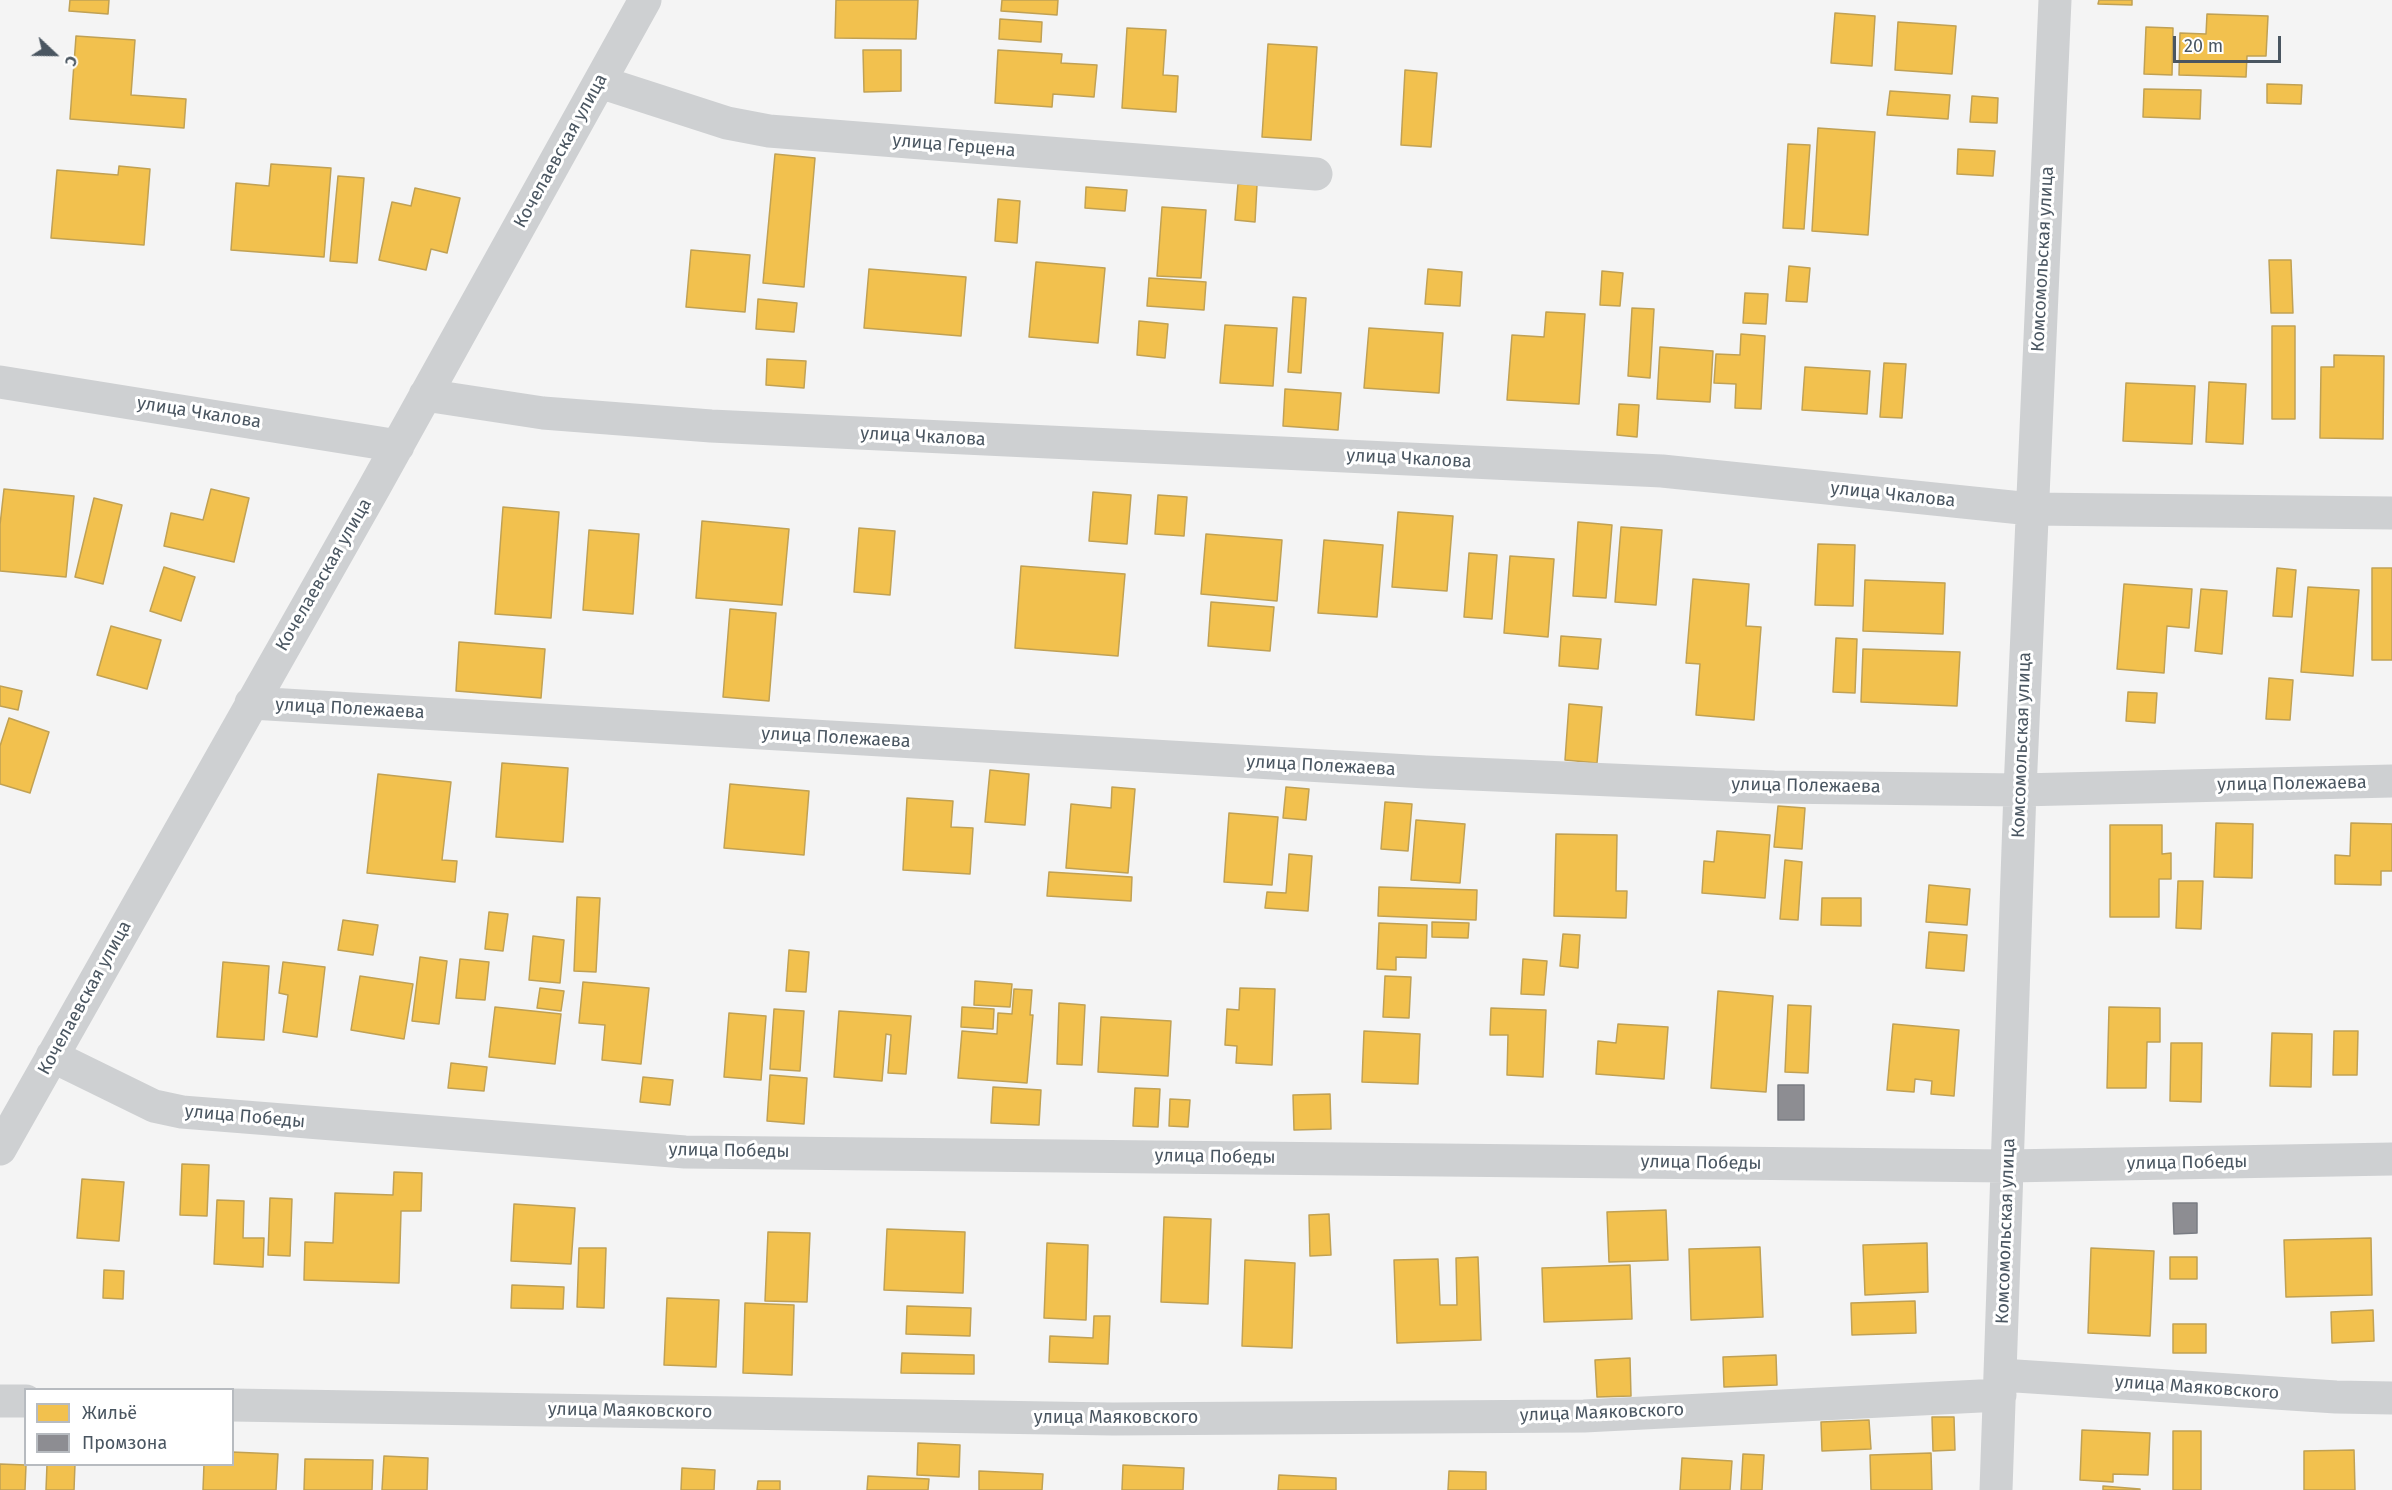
<!DOCTYPE html>
<html>
<head>
<meta charset="utf-8">
<style>
	body { margin:0 }
	#map { position:relative; width:2392px; height:1490px; overflow:hidden; background:#f4f4f4; font-family:"Fira Sans",sans-serif }
	canvas { display:block }
	.legend { position:absolute; left:24px; top:1388px; width:210px; height:78px; box-sizing:border-box; background:#fff; border:2px solid #b7bbc0; margin:0; padding:8px 10px; list-style:none; font-size:18px; color:#4a5661 }
	.legend li { display:flex; align-items:center; gap:12px; height:30px }
	.legend b { width:30px; border:2px solid #b7bbc0 }
	.north { position:absolute; left:24px; top:24px; width:60px; height:60px; -webkit-text-stroke:4px #fff; paint-order:stroke; rotate:112deg; font-size:16px; font-weight:700; line-height:24px; text-align:center; color:#4a5661 }
	.north::after { content:''; display:block; margin:auto; width:21px; height:27px; background:#4a5661; clip-path:polygon(50% 0,100% 100%,50% 72%,0 100%) }
	.scale { position:absolute; left:2173px; top:36px; width:108px; height:27px; box-sizing:border-box; border:3px solid #4a5661; border-top:0; padding-left:8px; font-size:18px; line-height:21px; white-space:nowrap; color:#4a5661; -webkit-text-stroke:4px #fff; paint-order:stroke }
</style>
</head>
<body>
<div id="map">
<canvas width="2392" height="1490"></canvas>
<ul class="legend">
<li><b style="height:16px;background:#f2c14e"></b>Жильё</li>
<li><b style="height:16px;background:#8d8d92"></b>Промзона</li>
</ul>
<div class="north">С</div>
<div class="scale">20 m</div>
</div>
<script>
const ctx = document.querySelector('canvas').getContext('2d');
ctx.lineJoin = 'round';
function paint(path, color) { ctx.fillStyle = color; ctx.fill(path, 'evenodd'); }
function strokePath(path, color, width, dash) { ctx.strokeStyle = color; ctx.lineWidth = width; ctx.lineCap = dash ? 'butt' : 'round'; ctx.setLineDash(dash || []); ctx.stroke(path); }
function label(font, color, halo, rows, align = 'center') {
  ctx.font = font + ' "Fira Sans",sans-serif'; ctx.lineWidth = 6; ctx.setLineDash([]); ctx.textBaseline = 'middle'; ctx.strokeStyle = halo; ctx.fillStyle = color; for (const [text, x, y, turn = 0] of rows) {
    ctx.save(); ctx.translate(x, y); ctx.rotate((+turn || 0) * Math.PI / 180); ctx.textAlign = isNaN(turn) ? turn : align; if (halo) ctx.strokeText(text, 0, 0); ctx.fillText(text, 0, 0); ctx.restore();
  }
}
const homes = new Path2D(`
	M70,0H109L108,14L69,11Z
	M836,0H918L916,39L835,38Z
	M1002,0H1058L1057,15L1001,11Z
	M2099,0H2132V5L2098,4Z
	M1835,13L1875,16L1872,66L1831,63Z
	M2207,14L2268,16L2266,56H2247L2246,77L2179,75L2180,33L2206,34Z
	M1000,19L1042,22L1041,42L999,39Z
	M1898,22L1956,26L1952,74L1895,70Z
	M2146,27L2173,28L2172,75L2144,74Z
	M1127,28L1166,30L1163,75L1178,76L1176,112L1122,108Z
	M76,36L135,40L131,95L186,99L184,128L70,119Z
	M1268,44L1317,47L1311,140L1262,137Z
	M863,50H901V91L864,92Z
	M998,50L1062,54L1061,63L1097,65L1094,97L1053,94L1052,107L995,103Z
	M1405,70L1437,73L1431,147L1401,145Z
	M2267,84L2302,85L2301,104L2267,103Z
	M2144,89L2201,90L2200,119L2143,117Z
	M1890,91L1950,95L1948,119L1887,115Z
	M1972,96L1998,98L1997,123L1970,122Z
	M1818,128L1875,132L1868,235L1812,231Z
	M1788,144L1810,145L1804,229L1783,228Z
	M1958,149L1995,151L1993,176L1957,174Z
	M775,154L815,158L804,287L763,283Z
	M271,164L331,168L324,257L231,250L236,183L269,186Z
	M119,166L150,169L144,245L51,238L57,170L118,175Z
	M338,176L364,178L357,263L330,261Z
	M1238,184L1257,185L1255,222L1235,220Z
	M1086,187L1127,190L1125,211L1085,208Z
	M415,188L460,198L447,253L431,249L426,270L379,260L392,202L411,206Z
	M998,199L1020,201L1017,243L995,241Z
	M1162,207L1206,210L1201,278L1157,276Z
	M691,250L750,255L745,312L686,307Z
	M2269,260H2291L2293,313H2271Z
	M1036,262L1105,268L1098,343L1029,337Z
	M1789,266L1810,268L1807,302L1786,301Z
	M869,269L966,277L961,336L864,328Z
	M1428,269L1462,272L1460,306L1425,304Z
	M1602,271L1623,273L1620,306L1600,305Z
	M1149,278L1206,282L1204,310L1147,306Z
	M1745,293L1768,294L1766,324L1743,323Z
	M1293,297L1306,298L1301,373L1288,372Z
	M758,299L797,303L794,332L756,329Z
	M1632,308L1654,309L1650,378L1628,376Z
	M1546,312L1585,314L1579,404L1507,400L1512,335L1544,337Z
	M1139,321L1168,324L1165,358L1137,355Z
	M1225,325L1277,328L1273,386L1220,383Z
	M2272,326H2295V419H2272Z
	M1369,328L1443,333L1439,393L1364,388Z
	M1741,334L1765,336L1761,409L1735,408L1736,384L1714,383L1716,354L1740,355Z
	M1660,347L1713,351L1710,402L1657,399Z
	M2334,355L2384,356L2383,439L2320,438L2321,367H2334Z
	M767,359L806,361L804,388L766,385Z
	M1884,363L1906,364L1902,418L1880,417Z
	M1805,367L1870,371L1867,414L1802,410Z
	M2209,382L2246,384L2243,444L2206,442Z
	M2126,383L2195,386L2192,444L2123,441Z
	M1285,389L1341,393L1338,430L1283,426Z
	M1619,404L1639,405L1637,437L1617,435Z
	M4,489L74,496L66,577L0,571V525Z
	M211,489L249,498L234,562L164,546L171,513L203,520Z
	M1093,492L1131,495L1127,544L1089,541Z
	M1158,495L1187,497L1184,536L1155,534Z
	M94,498L122,505L103,584L75,577Z
	M503,507L559,512L551,618L495,614Z
	M1398,512L1453,516L1447,591L1392,587Z
	M702,521L789,529L782,605L696,598Z
	M1578,522L1612,525L1606,598L1573,596Z
	M1621,527L1662,530L1656,605L1615,602Z
	M859,528L895,531L890,595L854,592Z
	M589,530L639,534L633,614L583,610Z
	M1206,534L1282,540L1277,601L1201,594Z
	M1324,540L1383,545L1377,617L1318,613Z
	M1818,544L1855,545L1853,606L1815,605Z
	M1469,553L1497,555L1492,619L1464,617Z
	M1510,556L1554,559L1548,637L1504,633Z
	M1021,566L1125,574L1118,656L1015,648Z
	M164,567L195,577L181,621L150,611Z
	M2277,568L2296,570L2292,617L2273,616Z
	M2372,568H2392V660H2372Z
	M1693,579L1749,584L1746,626L1761,627L1754,720L1696,715L1700,664L1686,663Z
	M1865,580L1945,583L1943,634L1863,631Z
	M2124,584L2192,589L2189,628L2167,626L2164,673L2117,669Z
	M2308,587L2359,590L2353,676L2301,672Z
	M2201,589L2227,591L2222,654L2195,651Z
	M1211,602L1274,607L1270,651L1208,646Z
	M730,609L776,613L769,701L723,697Z
	M111,626L161,640L147,689L97,675Z
	M1561,636L1601,639L1598,669L1559,666Z
	M1836,638L1857,639L1855,693L1833,692Z
	M459,642L545,649L541,698L456,691Z
	M1863,649L1960,652L1957,706L1861,702Z
	M2269,678L2293,680L2290,720L2266,719Z
	M0,686L22,691L18,710L0,706Z
	M2128,692L2157,693L2155,723L2126,721Z
	M1569,704L1602,707L1597,763L1565,760Z
	M9,718L49,732L30,793L0,784V746Z
	M502,763L568,768L563,842L496,837Z
	M990,770L1029,774L1025,825L985,822Z
	M378,774L451,782L442,860L457,861L455,882L367,873Z
	M730,784L809,791L804,855L724,848Z
	M1112,787L1135,789L1128,873L1066,868L1071,804L1111,808Z
	M1286,787L1309,789L1306,820L1283,818Z
	M907,798L953,801L951,827L973,828L970,874L903,870Z
	M1385,802L1412,804L1408,851L1381,849Z
	M1778,806L1805,808L1802,849L1774,847Z
	M1229,813L1278,817L1272,885L1224,882Z
	M1416,820L1465,824L1460,883L1411,880Z
	M2216,823L2253,824L2252,878L2214,877Z
	M2351,823L2392,824V871H2381V885L2335,884V855L2350,856Z
	M2110,825H2162V854L2171,853V879H2159V917H2110Z
	M1717,831L1770,835L1765,898L1702,893L1704,861L1714,862Z
	M1556,834L1617,835L1616,891H1627L1626,918L1554,916Z
	M1289,854L1312,856L1308,911L1265,908L1267,892L1286,893Z
	M1785,860L1802,862L1798,920L1780,919Z
	M1049,872L1132,877L1131,901L1047,896Z
	M2178,881H2203L2201,929L2176,928Z
	M1929,885L1970,889L1967,925L1926,922Z
	M1379,887L1477,890L1476,920L1378,916Z
	M577,897L600,898L596,972L574,971Z
	M1822,898H1861V926L1821,925Z
	M489,912L508,914L503,951L485,949Z
	M343,920L378,925L373,955L338,950Z
	M1432,922L1469,923L1468,938L1432,937Z
	M1379,923L1427,925L1426,958L1396,957V970L1377,969Z
	M1929,932L1967,935L1964,971L1926,968Z
	M1563,934L1580,935L1578,968L1560,966Z
	M533,936L564,940L560,983L529,980Z
	M789,950L809,952L806,992L786,991Z
	M420,957L447,961L439,1024L412,1021Z
	M460,959L489,962L485,1000L456,998Z
	M1523,959L1547,961L1544,995L1521,994Z
	M223,962L269,966L264,1040L217,1037Z
	M283,962L325,967L317,1037L283,1032L288,995L279,993Z
	M360,976L413,984L404,1039L351,1030Z
	M1385,976L1411,977L1409,1018L1383,1017Z
	M975,981L1012,984L1010,1007L974,1005Z
	M583,982L649,988L641,1064L602,1060L605,1025L579,1023Z
	M540,988L564,991L561,1011L537,1008Z
	M1240,988L1275,989L1272,1065L1236,1063L1237,1046L1225,1045L1227,1009L1239,1010Z
	M1014,989L1032,990L1030,1015H1033L1027,1083L958,1078L962,1031L997,1034L998,1013L1012,1014Z
	M1718,991L1773,996L1766,1092L1711,1088Z
	M1059,1003L1085,1005L1082,1065L1057,1064Z
	M1788,1005L1811,1006L1808,1073L1785,1072Z
	M495,1007L561,1014L555,1064L489,1057Z
	M962,1007L994,1009L993,1029L961,1027Z
	M2109,1007L2160,1008V1042H2147L2146,1088H2107Z
	M1491,1008L1546,1010L1543,1077L1507,1075L1508,1035H1490Z
	M774,1009L804,1011L800,1071L770,1069Z
	M839,1011L911,1016L906,1074L888,1073L891,1035L886,1034L882,1081L834,1077Z
	M729,1013L766,1016L761,1080L724,1077Z
	M1101,1017L1171,1021L1168,1076L1098,1072Z
	M1618,1024L1668,1027L1664,1079L1596,1074L1598,1041L1616,1043Z
	M1893,1024L1959,1030L1954,1096L1931,1094L1932,1081L1915,1079L1914,1092L1887,1090Z
	M1364,1031L1420,1034L1418,1084L1362,1082Z
	M2334,1031H2358L2357,1075H2333Z
	M2272,1033L2312,1034L2311,1087L2270,1086Z
	M2171,1043H2202L2201,1102L2170,1101Z
	M451,1063L487,1067L484,1091L448,1088Z
	M770,1075L807,1078L804,1124L767,1121Z
	M643,1077L673,1080L670,1105L640,1102Z
	M993,1087L1041,1090L1039,1125L991,1123Z
	M1135,1088L1160,1089L1158,1127L1133,1126Z
	M1330,1094L1331,1129L1294,1130L1293,1095Z
	M1170,1099L1190,1100L1188,1127L1169,1126Z
	M182,1164L209,1165L207,1216L180,1215Z
	M394,1172L422,1173L421,1211H401L399,1283L304,1280L305,1242L333,1243L335,1193L393,1195Z
	M82,1179L124,1182L119,1241L77,1238Z
	M270,1198L292,1199L290,1256L268,1255Z
	M217,1200L244,1201L243,1238H264L263,1267L214,1264Z
	M514,1204L575,1208L571,1264L511,1261Z
	M1666,1210L1668,1260L1609,1262L1607,1212Z
	M1329,1214L1331,1255L1310,1256L1309,1215Z
	M1164,1217L1211,1219L1208,1304L1161,1302Z
	M887,1229L965,1232L963,1293L884,1290Z
	M768,1232L810,1233L807,1302L765,1301Z
	M2371,1238L2372,1295L2286,1297L2284,1240Z
	M1047,1243L1088,1245L1086,1320L1044,1318Z
	M1927,1243L1928,1292L1865,1295L1863,1245Z
	M1760,1247L1763,1317L1691,1320L1689,1249Z
	M579,1248H606L604,1308L577,1307Z
	M2091,1248L2154,1251L2150,1336L2088,1333Z
	M1478,1257L1481,1340L1397,1343L1394,1260L1438,1259L1440,1305H1457L1456,1258Z
	M2170,1257H2197V1279H2170Z
	M1245,1260L1295,1263L1292,1348L1242,1346Z
	M1630,1265L1632,1319L1544,1322L1542,1268Z
	M104,1270L124,1271L123,1299L103,1298Z
	M512,1285L564,1287L563,1309L511,1308Z
	M667,1298L719,1300L716,1367L664,1365Z
	M1915,1301L1916,1333L1852,1335L1851,1303Z
	M745,1303L794,1305L792,1375L743,1373Z
	M907,1306L971,1308L970,1336L906,1334Z
	M2373,1310L2374,1341L2332,1343L2331,1312Z
	M1094,1316H1110L1108,1364L1049,1362L1050,1336L1093,1338Z
	M2173,1324H2206V1353H2173Z
	M902,1353L974,1355V1374L901,1373Z
	M1776,1355L1777,1385L1724,1387L1723,1357Z
	M1630,1358L1631,1396L1597,1397L1595,1360Z
	M1932,1417H1954L1955,1450L1933,1451Z
	M1869,1420L1871,1449L1822,1451L1821,1422Z
	M2082,1430L2150,1433L2148,1475L2113,1474V1482L2080,1480Z
	M2173,1431H2201V1490H2173Z
	M918,1443L960,1445L959,1477L917,1475Z
	M2354,1450L2355,1490H2304V1451Z
	M232,1452L278,1454L276,1490H203L204,1464H232Z
	M1931,1453L1932,1490H1871L1870,1455Z
	M1743,1454L1764,1455L1762,1490H1741Z
	M384,1456L428,1458L427,1490H382Z
	M1682,1458L1732,1461L1730,1490H1680Z
	M305,1459L373,1460L372,1490H304Z
	M0,1464L26,1465L25,1490H0Z
	M47,1464H75L74,1490H46Z
	M1123,1465L1184,1468L1183,1490H1122Z
	M682,1468L715,1470L714,1490H681Z
	M979,1471L1043,1474L1042,1490H979Z
	M1449,1471L1486,1472V1490H1448Z
	M1279,1475L1336,1478V1490H1278Z
	M868,1476L929,1479L928,1490H867Z
	M758,1481H780V1490H757Z
	M2103,1486L2140,1489V1490H2103Z`);
const industry = new Path2D(`
	M1778,1085H1804V1120H1778Z
	M2173,1203H2197V1233L2174,1234Z`);
const minor = new Path2D(`
	M600,82L727,123L769,131L1316,174
	M0,382L398,446
	M425,395L543,413L711,426L1662,471L2031,509L2392,513
	M251,703L1426,772L1774,787L2020,790L2392,781
	M52,1056L154,1106L182,1112L685,1152L2008,1166L2392,1159
	M0,1149L374,488L645,0
	M2001,1375L2336,1397L2392,1398
	M0,1401H26
	M232,1405L1113,1419L1584,1416L2000,1395
	M1996,1490L2020,790L2055,0`);
const streetNames = [
	["улица Герцена",954,146,5],
	["Кочелаевская улица",561,151,-61],
	["Комсомольская улица",2043,259,-87],
	["улица Чкалова",199,413,9],
	["улица Чкалова",923,437,3],
	["улица Чкалова",1409,459,3],
	["улица Чкалова",1893,495,6],
	["Кочелаевская улица",324,575,-60],
	["улица Полежаева",350,709,3],
	["улица Полежаева",836,738,3],
	["Комсомольская улица",2022,745,-88],
	["улица Полежаева",1321,766,3],
	["улица Полежаева",2292,784,-1],
	["улица Полежаева",1806,786,1],
	["Кочелаевская улица",85,998,-61],
	["улица Победы",245,1117,5],
	["улица Победы",729,1151,1],
	["улица Победы",1215,1157,1],
	["улица Победы",1701,1163,1],
	["улица Победы",2187,1163,-1],
	["Комсомольская улица",2006,1231,-88],
	["улица Маяковского",2197,1388,4],
	["улица Маяковского",630,1411,1],
	["улица Маяковского",1602,1413,-2],
	["улица Маяковского",1116,1418]
];
paint(homes, '#f2c14e');
strokePath(homes, '#c0a154', 1.5);
paint(industry, '#8d8d92');
strokePath(industry, '#797c83', 1.5);
strokePath(minor, '#ced0d2', 33);
label('18px', '#4a5661', '#fff', streetNames);
</script>
</body>
</html>
